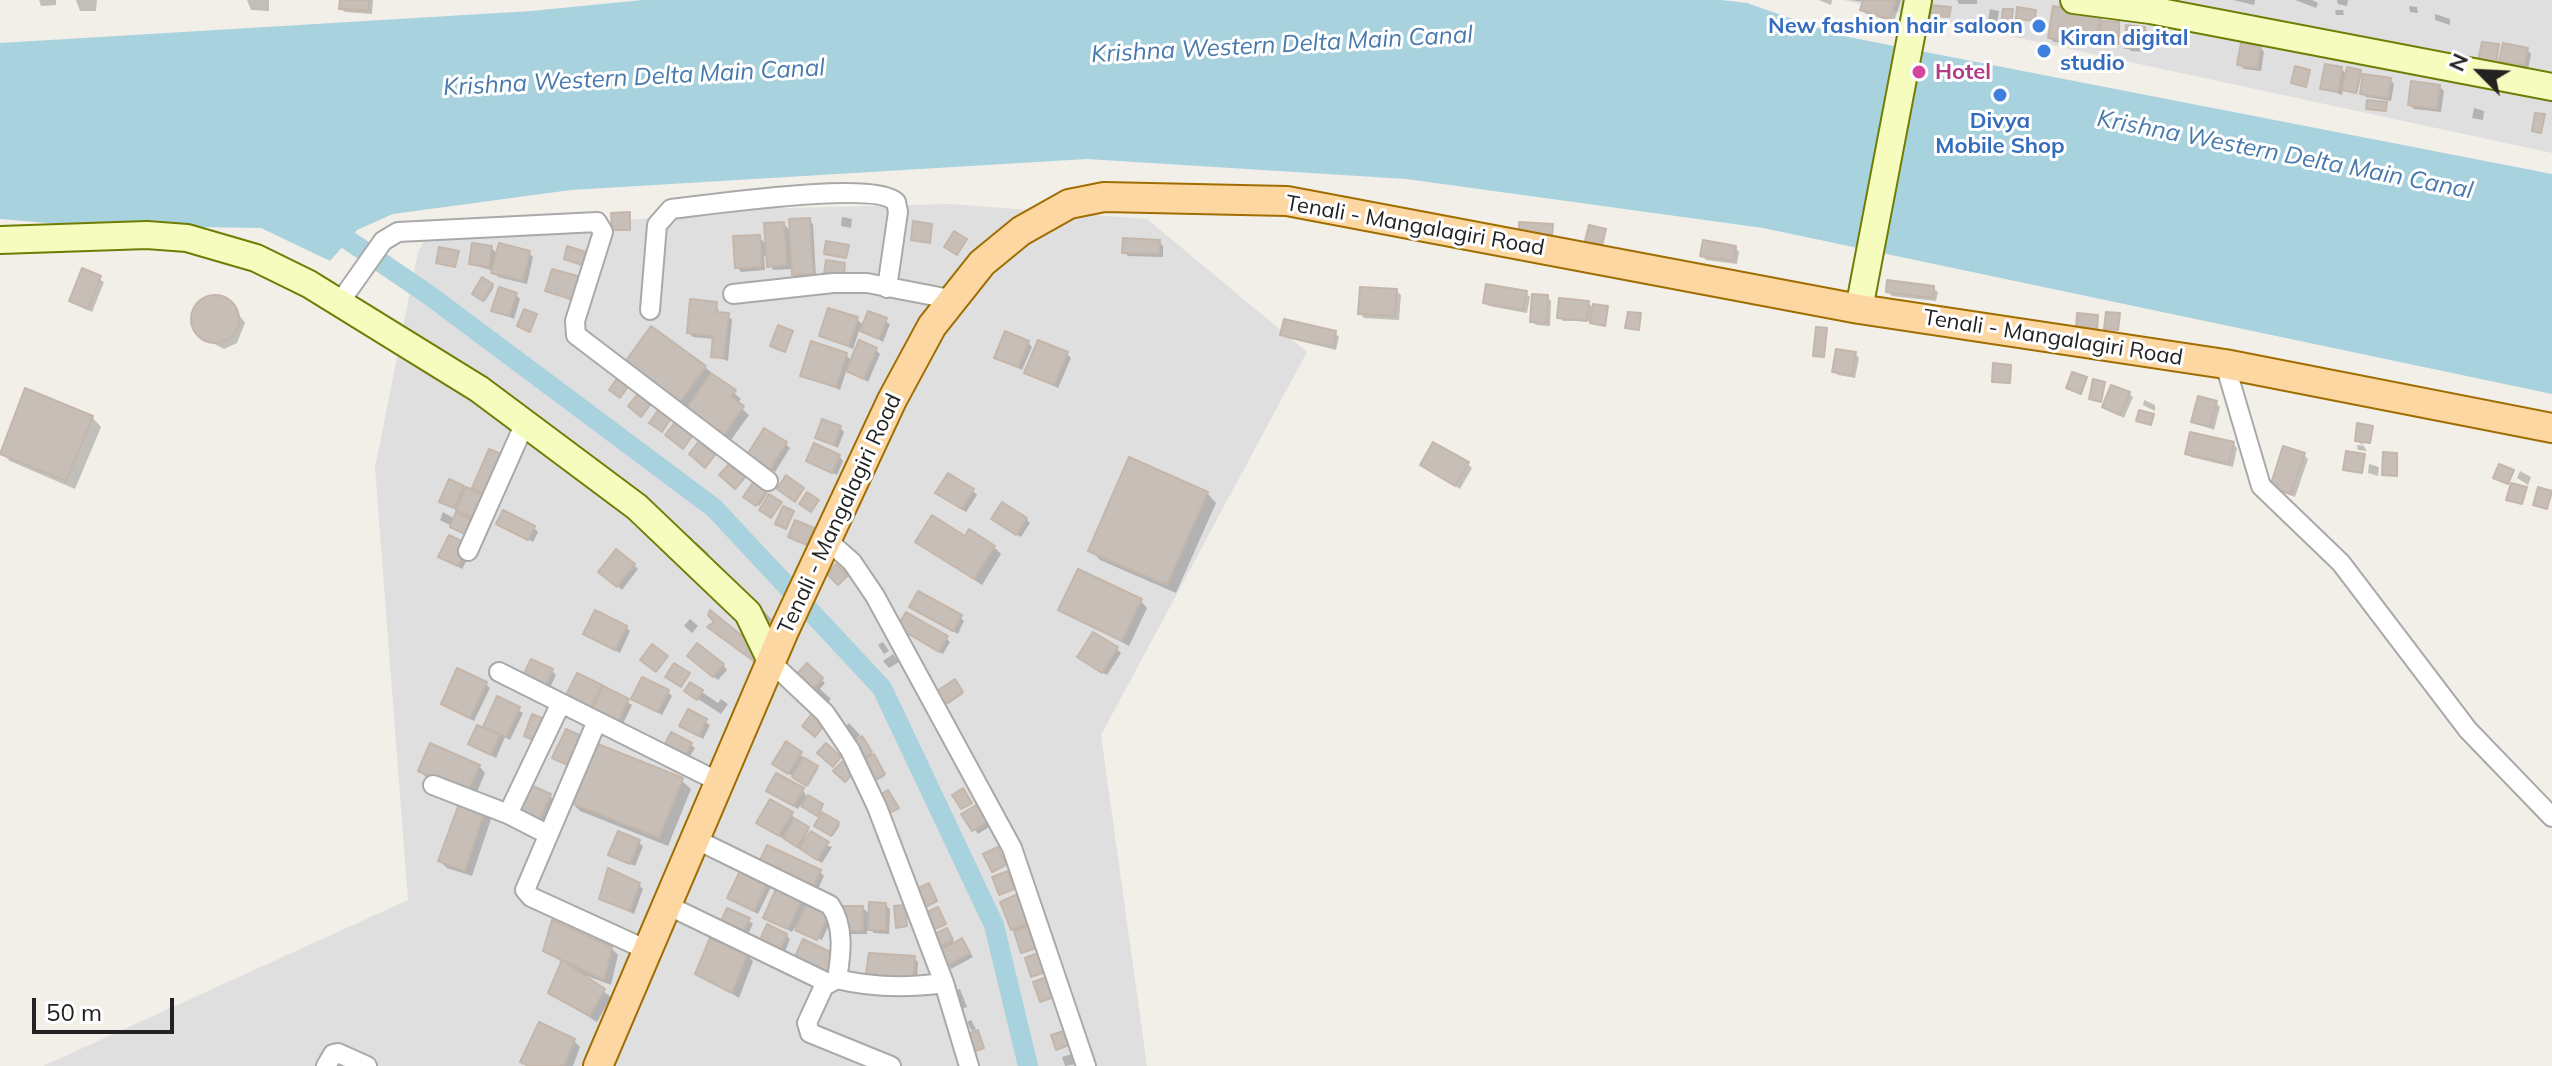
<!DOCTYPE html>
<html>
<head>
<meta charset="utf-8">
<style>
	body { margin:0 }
	#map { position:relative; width:2552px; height:1066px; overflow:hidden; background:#f2efe8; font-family:Mulish,sans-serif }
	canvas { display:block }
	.north { position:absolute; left:2440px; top:32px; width:80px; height:80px; -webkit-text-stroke:6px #fff; paint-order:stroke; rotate:294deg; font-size:22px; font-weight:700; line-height:32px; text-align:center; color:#222 }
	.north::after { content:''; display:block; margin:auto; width:28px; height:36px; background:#222; clip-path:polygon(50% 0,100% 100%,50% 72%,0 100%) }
	.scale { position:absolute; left:32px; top:998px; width:142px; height:36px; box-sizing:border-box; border:4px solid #222; border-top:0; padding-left:10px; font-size:24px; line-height:28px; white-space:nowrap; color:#222; -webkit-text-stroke:6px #fff; paint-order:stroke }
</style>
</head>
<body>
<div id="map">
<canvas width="2552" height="1066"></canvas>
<div class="north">N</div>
<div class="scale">50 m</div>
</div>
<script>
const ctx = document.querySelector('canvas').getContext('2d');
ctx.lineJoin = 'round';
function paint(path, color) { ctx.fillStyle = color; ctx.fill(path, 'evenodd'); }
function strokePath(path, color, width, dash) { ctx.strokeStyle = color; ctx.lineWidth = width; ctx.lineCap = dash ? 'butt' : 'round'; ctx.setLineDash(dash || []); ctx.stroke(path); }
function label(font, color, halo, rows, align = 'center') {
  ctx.font = font + ' Mulish,sans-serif'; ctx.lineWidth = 6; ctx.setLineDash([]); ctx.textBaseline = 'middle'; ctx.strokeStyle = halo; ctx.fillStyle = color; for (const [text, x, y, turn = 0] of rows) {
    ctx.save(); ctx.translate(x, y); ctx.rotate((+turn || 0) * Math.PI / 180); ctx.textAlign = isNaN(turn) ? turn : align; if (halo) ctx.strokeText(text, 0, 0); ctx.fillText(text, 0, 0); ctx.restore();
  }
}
const residential = new Path2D(`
	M1842,0H2552V153Z
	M951,204L1147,219L1307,352L1101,735L1147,1066H43L408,900L375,468L418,252L425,239L748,209Z`);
const water = new Path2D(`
	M643,0H1721L1747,3L1838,35L2552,174V394L1763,228L1406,179L1087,159L571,190L393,214L357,230L330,261L261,228L73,225L0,219V43L531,11Z`);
const shadow = new Path2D(`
	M39,0H56V5L41,6Z
	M76,0H97L96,11H80Z
	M247,0H269V11L251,10Z
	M342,0H373L372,14L345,12L341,8Z
	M1819,0H1832L1831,5Z
	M1849,0H1901L1894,22L1866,14L1862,10L1864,2Z
	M1957,0H1977V4H1959Z
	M2233,0H2255L2254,5Z
	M2312,0L2318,3L2316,8L2295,0Z
	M2337,0H2348L2347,6L2338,4Z
	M2409,6L2417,7L2418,13L2410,12Z
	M1990,9L1999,11L1997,23L1988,21Z
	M2335,10H2343L2344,15H2336Z
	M2435,14L2450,19V25L2435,20Z
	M2100,15L2103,23L2120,26L2119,45L2084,39L2082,46L2054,42L2050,38Z
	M2145,28L2149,33L2148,52L2131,51L2127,47Z
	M2260,47L2264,52L2261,71L2244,69L2239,64Z
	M2527,50L2531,54L2528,69L2502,61Z
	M2341,69L2347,74L2362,73L2357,94L2343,89L2342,95L2323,88Z
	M2390,80L2394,84L2391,101L2366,97L2362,93Z
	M2439,86L2444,91L2441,112L2414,109L2410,105Z
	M2474,108L2484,111L2483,120L2472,118Z
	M842,217L852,219L851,228L841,226Z
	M809,220L813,224L816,277L798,278L793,269L773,270L768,256H764L765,270L741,272L737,267L759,237L767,245L784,224L791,232Z
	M1159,242L1163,246V257L1128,256L1124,252Z
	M1735,247L1739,252L1737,264L1706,260L1702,255Z
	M491,248L498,254L529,253L533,257L527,284L498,277L494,271L473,265Z
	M83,271L104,282L92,312L71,301Z
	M553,271L578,303L547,291Z
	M483,280L494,287L485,301L475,294Z
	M1933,288L1938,292L1936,301L1892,296L1888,292Z
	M1396,291L1401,295L1399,320L1364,318L1360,313Z
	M1526,293L1530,297L1527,313L1489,306L1485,302Z
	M516,295L520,299L514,319L494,310Z
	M216,297L230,302L245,323L237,343L224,349L205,339L197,332L193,319L203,300Z
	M1547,297L1551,301L1550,326L1536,325L1532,321Z
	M1588,303L1595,309L1608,310L1606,326L1591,321H1563L1559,317Z
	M716,304L720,314L732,319L728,361L713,356L715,339L693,337L689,333Z
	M869,313L890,324L883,342L860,328L853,349L821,336L857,319L864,326Z
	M1335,333L1339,337L1336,350L1287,338L1282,334Z
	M1028,343L1032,347L1022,370L996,357Z
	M876,350L880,354L868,382L847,369L840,390L802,375L846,355L852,361Z
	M1067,354L1071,358L1058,388L1027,372Z
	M1855,354L1859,358L1855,378L1838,375L1834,371Z
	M705,367L741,399L737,404L749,415L731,440L634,368Z
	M26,390L92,417L101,427L75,489L10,461L1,452Z
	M2128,393L2133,397L2124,418L2104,407Z
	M2144,400L2155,405V411L2143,405Z
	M2216,403L2220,407L2214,430L2193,421Z
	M840,428L844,432L838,448L817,437Z
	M2372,428L2371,443L2361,442L2367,451L2358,450L2357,445L2363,446L2357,440Z
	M786,444L790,448L775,472L754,459Z
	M2233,444L2237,448L2233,467L2191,457L2187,453Z
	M2304,455L2308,459L2295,497L2276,490Z
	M839,456L843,461L837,475L808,461Z
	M1468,464L1472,468L1460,489L1422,465Z
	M2369,464L2379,467L2378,476L2368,473Z
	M2520,471L2531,477L2528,485L2517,478Z
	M755,484L768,493L759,506L746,497Z
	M474,487L493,498L480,492L489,502L480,521L466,515L472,522L467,534L440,520L443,512L455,519L459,511L441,501L463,488L484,497Z
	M973,491L977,495L966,512L942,497Z
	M1207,493L1216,503L1176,593L1100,560L1091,550Z
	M1026,519L1030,523L1021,537L998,523Z
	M498,524L534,528L538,532L533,542Z
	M676,526L693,539L689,545L671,532Z
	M965,538L994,547L1001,554L982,585L918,542Z
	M696,542L709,554L704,560L691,548Z
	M472,551L462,569L441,556Z
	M634,565L638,569L622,590L605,576Z
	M1141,601L1147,608L1129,646L1060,609Z
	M763,610L772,620L766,626L757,616Z
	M916,610L960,617L964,621L958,634Z
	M690,619L698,626L692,633L684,626Z
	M626,627L630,631L620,653L585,634Z
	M904,631L946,638L950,642L943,654Z
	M883,642L889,651L884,654L878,645Z
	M1117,649L1121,653L1107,675L1084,661Z
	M893,654L899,662L889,668L883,661Z
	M694,660L723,665L727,670L718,680Z
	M807,666L825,683L820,689L831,699L824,706L797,677Z
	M552,671L556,675L547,694L527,685Z
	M578,675L632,705L620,730L570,705Z
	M954,681L963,694L948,704L939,691Z
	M485,683L490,688L474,721L443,704Z
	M686,691L702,692L718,703L721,699L728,704L721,714Z
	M668,692L672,696L662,715L634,699Z
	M498,699L523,713L510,740L505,737L496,758L471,744L484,730Z
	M689,712L710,725L703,739L682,726Z
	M849,723L860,735L854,741L843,729Z
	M863,740L885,776L874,782L862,758Z
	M690,744L695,748L686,763L668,754Z
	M786,744L818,769L808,786L774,764Z
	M479,766L485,773L474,799L427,778L420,771Z
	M681,780L691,789L668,846L580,811L571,802Z
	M803,790L806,796L823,807L820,813L840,825L833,836L818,827L821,817L801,804L798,809L769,791Z
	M550,796L554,800L543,825L520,815Z
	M461,803L492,816L472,876L447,868L440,861Z
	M978,806L991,826L978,834L964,815Z
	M792,813L794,820L809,830L804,839L832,847L822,863L763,826Z
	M638,842L643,846L635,866L611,854Z
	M763,870L820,872L824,876L815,895Z
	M767,881L772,885L758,914L730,898Z
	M639,885L643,889L634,914L601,898Z
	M1017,897L1032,927L1028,928L1036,949L1024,953L1013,928Z
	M801,900L808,907L833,916L822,940L795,927L792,932L766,918Z
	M885,905L890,909L889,934L874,933L867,926V934H849L844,930L863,908L870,915Z
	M748,920L753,924L746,938L722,925Z
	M948,932L955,945L962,941L973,957L951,969L942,946Z
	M786,935L790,939L784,954L766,946Z
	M611,948L618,955L611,985L577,972L611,997L597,1022L550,993L563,963L545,950Z
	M747,955L753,961L739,998L697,973Z
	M914,958L918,962L917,986L872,984Z
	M960,989L967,1007L959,1010L952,992Z
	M971,1020L976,1029L972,1031L967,1022Z
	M573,1040L580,1047L573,1066H528L523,1061Z
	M1072,1054L1076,1064L1065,1066L1062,1057Z`);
const canal = new Path2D(`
	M326,225L429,295L714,508L882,688L994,925L1028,1066`);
const building = new Path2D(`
	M340,0H369V11L339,9Z
	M1863,0H1896L1890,19L1860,10Z
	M1930,5L1951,7L1949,17L1939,16L1938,26L1927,25Z
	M2053,6L2101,13L2097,38L2080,36L2079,43L2048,38Z
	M2017,7L2036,10L2035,21L2016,19Z
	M2003,9H2013L2011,26H2001Z
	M2101,21L2119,22L2118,44L2100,43Z
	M2126,25L2145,27L2144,48H2125Z
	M2482,42L2499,44L2496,64L2478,61Z
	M2241,43L2261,46L2257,68L2237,65Z
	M2503,43L2528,48L2524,66L2499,61Z
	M2325,64L2342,67L2338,92L2320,89Z
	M2295,66L2310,70L2306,87L2291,83Z
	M2347,67L2361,70L2356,93L2342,90Z
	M2363,74L2391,78L2388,98L2360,94Z
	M2411,81L2440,85L2437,109L2408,105Z
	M2367,100L2387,102L2386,111L2366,109Z
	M2535,113L2545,114L2541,133L2532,131Z
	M630,212V230H612L611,213Z
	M810,218L813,274L792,275L789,219Z
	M913,221L932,224L930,243L911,240Z
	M784,222L787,265L767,267L764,223Z
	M1519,222L1553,224L1552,236L1519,234Z
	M1589,225L1606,229L1602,245L1585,241Z
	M954,231L967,239L957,255L944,247Z
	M760,235L762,267L735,268L733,236Z
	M1123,238L1160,240L1159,254L1122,253Z
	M1703,240L1736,246L1734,261L1700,256Z
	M826,241L849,245L846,258L824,254Z
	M472,243L492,246L489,267L469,264Z
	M499,243L530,251L523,281L491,273Z
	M567,246L586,252L582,265L564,259Z
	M439,247L459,251L455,267L436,263Z
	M826,260L845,263L844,277L824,274Z
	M82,268L101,276L88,309L69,301Z
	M552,269L581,277L574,300L545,291Z
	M482,277L493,284L483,301L472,294Z
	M1887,280L1934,286L1933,298L1886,292Z
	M1486,284L1527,291L1523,310L1483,303Z
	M499,287L517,293L509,316L491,311Z
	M1360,287L1397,289L1395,316L1358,314Z
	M1532,294L1548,295L1547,323L1530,322Z
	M191 319a24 24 0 1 1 48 0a24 24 0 1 1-48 0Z
	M1559,298L1589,301L1587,321L1557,318Z
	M690,299L717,302L716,312L729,313L724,358L711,357L713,336L687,333Z
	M1593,304L1608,306L1605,326L1590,323Z
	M828,308L858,317L849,346L819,336Z
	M524,309L537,314L530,332L517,326Z
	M868,311L887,318L879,339L860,331Z
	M1628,312L1641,313L1639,330L1625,328Z
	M2106,312L2120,313L2118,330L2104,329Z
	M2077,313L2098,315L2097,332L2076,331Z
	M1284,319L1336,331L1333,347L1280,335Z
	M778,325L793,331L785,352L770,346Z
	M651,326L706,366L680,402L625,362Z
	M1816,327L1827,328L1824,357L1813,356Z
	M1005,331L1029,341L1018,367L994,358Z
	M859,340L877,348L864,379L846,371Z
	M1038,340L1068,352L1054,385L1024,373Z
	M811,341L847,353L836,387L800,376Z
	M1836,349L1856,352L1852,375L1832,372Z
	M1993,363L2011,365L2010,383L1992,382Z
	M2072,372L2087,377L2081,394L2066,388Z
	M711,373L736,390L731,397L744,406L724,435L686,409Z
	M618,377L629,385L620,398L609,390Z
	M2093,379L2105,382L2101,402L2089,399Z
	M2111,385L2130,392L2120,415L2102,407Z
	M25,388L93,416L66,481L0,454Z
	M638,394L650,405L641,417L628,406Z
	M2198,396L2217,401L2210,427L2191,422Z
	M659,409L671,418L662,432L649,423Z
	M2139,410L2154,414L2151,425L2136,421Z
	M822,419L841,426L834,445L815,438Z
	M675,422L693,435L683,449L665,435Z
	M2357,423L2373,426L2370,443L2355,441Z
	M764,428L787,442L770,469L747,455Z
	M2190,432L2234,442L2229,464L2185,454Z
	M699,441L715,455L705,468L689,454Z
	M1433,442L1469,462L1455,486L1420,465Z
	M814,443L840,455L832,473L806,461Z
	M2283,446L2305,453L2291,494L2270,487Z
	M489,449L506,456L488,495L472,488Z
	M2346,451L2365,454L2362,473L2343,470Z
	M2383,452L2397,453V476L2382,475Z
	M1129,457L1208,492L1167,585L1088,551Z
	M729,464L745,477L735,489L719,475Z
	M2499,464L2514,470L2508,484L2493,478Z
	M948,473L974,489L962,509L935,493Z
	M786,475L804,488L795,502L777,489Z
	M449,479L464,486L454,508L439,502Z
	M754,481L767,490L756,506L743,497Z
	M2511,483L2527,487L2522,504L2506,500Z
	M466,487L486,496L475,519L456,510Z
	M2538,487L2552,491L2547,509L2533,505Z
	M807,492L819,500L811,512L799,504Z
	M769,494L782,502L771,518L759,510Z
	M1002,502L1027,518L1016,535L991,519Z
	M783,506L794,511L786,529L775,524Z
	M503,510L535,526L528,540L496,524Z
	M456,512L471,519L465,534L450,527Z
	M932,515L965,536L969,529L995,546L974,579L915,542Z
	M795,520L814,528L807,545L788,537Z
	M449,535L469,545L458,566L438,557Z
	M616,549L635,564L617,587L598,572Z
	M836,564L848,575L838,585L827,574Z
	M1078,569L1142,599L1122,641L1058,610Z
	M918,591L962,615L953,631L909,607Z
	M595,610L627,626L615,650L583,634Z
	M710,610L756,647L759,657L755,662L707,627L714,622L708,615Z
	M906,612L948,636L939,652L897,627Z
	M1093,632L1118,647L1102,673L1077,657Z
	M697,643L724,664L713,677L687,656Z
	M652,644L668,656L656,672L640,660Z
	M531,659L553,669L543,692L520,682Z
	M674,663L690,673L681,687L665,677Z
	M807,663L823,678L810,692L794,677Z
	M457,668L487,682L470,718L441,704Z
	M577,673L602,685L588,714L563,701Z
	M642,677L669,690L658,712L631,699Z
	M955,679L963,692L945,704L937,691Z
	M690,682L703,690L697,700L684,691Z
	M603,686L629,699L615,728L589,715Z
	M497,696L520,707L506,737L483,727Z
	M688,709L707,719L699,736L679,726Z
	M814,711L827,722L815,737L802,726Z
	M532,714L549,721L540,743L524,736Z
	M477,725L500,735L491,755L468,744Z
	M566,729L586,738L572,767L552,758Z
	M671,732L692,743L682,761L662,750Z
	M862,736L872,752L860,760L850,744Z
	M786,741L802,752L788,774L772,764Z
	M593,742L683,778L659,838L569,802Z
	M430,743L480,765L467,793L418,771Z
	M826,743L841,757L833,767L817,753Z
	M874,754L885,774L871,782L860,762Z
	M803,757L818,766L806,786L792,777Z
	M843,761L854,773L845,782L833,771Z
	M776,773L804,788L794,806L766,791Z
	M526,783L551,794L538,822L514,811Z
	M963,788L972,803L961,809L952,795Z
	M888,790L899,808L886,815L876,797Z
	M808,795L823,804L817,816L801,806Z
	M770,799L793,812L779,836L756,823Z
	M460,801L486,807L465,871L438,861Z
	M978,804L989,821L972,831L961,814Z
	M822,812L839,822L831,836L814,826Z
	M794,818L809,827L797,847L783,838Z
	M618,831L640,840L630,864L608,855Z
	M811,831L829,842L817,860L799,848Z
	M767,845L821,870L811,892L757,867Z
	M998,847L1006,865L992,872L983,854Z
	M742,867L769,879L754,911L727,898Z
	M608,868L640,883L630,911L599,899Z
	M1008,871L1014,889L999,895L992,877Z
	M929,883L937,901L923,908L914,890Z
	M777,887L802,899L788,929L763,918Z
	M1018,894L1029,922L1011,930L1000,902Z
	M808,901L830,911L817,940L795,930Z
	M869,902L886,903V930H868Z
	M905,905L907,926L896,928L894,906Z
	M843,906H863V931H842Z
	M938,907L946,924L931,931L923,914Z
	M727,908L750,918L741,936L719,926Z
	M552,920L612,947L604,980L543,951Z
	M767,924L787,934L779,952L759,942Z
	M1029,926L1036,948L1021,953L1014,931Z
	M947,928L953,940L940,947L933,935Z
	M710,938L748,953L732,993L695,974Z
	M962,938L970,953L946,966L938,952Z
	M803,939L839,956L829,976L794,959Z
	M869,953L915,956L913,982L865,980Z
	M1038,953L1045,972L1031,977L1025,958Z
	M562,960L605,989L590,1016L548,993Z
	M1047,977L1054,997L1040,1002L1033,982Z
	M539,1022L575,1039L564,1066H529L520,1062Z
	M978,1030L984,1048L967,1054L961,1037Z
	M1064,1031L1069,1045L1056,1050L1051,1035Z`);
const street = new Path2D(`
	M733,294L833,283H867L950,299
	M340,302L383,241L398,232L597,222L603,232L575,321L576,335L768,481
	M650,310L657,225L671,209C709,205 874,180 896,202L898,212L887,288
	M2225,364L2261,486L2341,563L2468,730L2552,817
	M826,539L852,562L875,596L1012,848L1086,1066
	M468,551L525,423
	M772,663L825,713L850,750L877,807L944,983L969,1066
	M499,672L719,782
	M597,721L525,890L531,897L647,950
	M433,785L508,814L547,834
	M508,814L561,703
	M693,838L830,905C845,926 841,955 837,979
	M665,904L828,983
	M326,1066L333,1054L338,1053L367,1066
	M891,1066L810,1033L807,1023L824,986L837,979C873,988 907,988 944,983`);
const secondary = new Path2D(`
	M2074,0L2150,10L2552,87
	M0,240L147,235L187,238L256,258L309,284L479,389L637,507L748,613L772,663
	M1859,309L1918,0`);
const primary = new Path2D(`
	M598,1066L784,631L892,400L932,326L982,263L1021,231L1069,204L1104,197L1287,201L1859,309L2225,364L2552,428`);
const markers = [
	[2039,26,8,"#3f7fe0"],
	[2044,51,8,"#3f7fe0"],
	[1919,72,8,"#d1479c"],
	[2000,95,8,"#3f7fe0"]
];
const shopNames = [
	["New fashion hair saloon",2023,26],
	["Kiran digital",2060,38,"left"],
	["studio",2060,63,"left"],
	["Divya",2000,121,"center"],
	["Mobile Shop",2000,146,"center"]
];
const hotelNames = [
	["Hotel",1935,72]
];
const streetNames = [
	["Tenali - Mangalagiri Road",1415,226,10],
	["Tenali - Mangalagiri Road",2053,338,9],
	["Tenali - Mangalagiri Road",840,514,-65]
];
const waterNames = [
	["Krishna Western Delta Main Canal",1282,45,-3],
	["Krishna Western Delta Main Canal",634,78,-3],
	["Krishna Western Delta Main Canal",2285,155,11]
];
paint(residential, '#e0dfdf');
paint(water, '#a9d2df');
paint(shadow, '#0003');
strokePath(canal, '#a9d2df', 20);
paint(building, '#c7bfb7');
strokePath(building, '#c4b6aa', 2);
strokePath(street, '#a9a9a9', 22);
strokePath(secondary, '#6e7d04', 30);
strokePath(primary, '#9f6d00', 32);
strokePath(street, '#fff', 18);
strokePath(secondary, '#f6fbbe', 26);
strokePath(primary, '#fdd7a2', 28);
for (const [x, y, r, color] of markers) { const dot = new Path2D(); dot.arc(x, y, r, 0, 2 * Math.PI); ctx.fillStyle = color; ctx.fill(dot); strokePath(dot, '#fff', 3); }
label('bold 22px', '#366cbe', '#fff', shopNames, 'right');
label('bold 22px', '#b23c85', '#fff', hotelNames, 'left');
label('22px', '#222', '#fff', streetNames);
label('italic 24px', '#4879ac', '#fff', waterNames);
</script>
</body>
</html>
